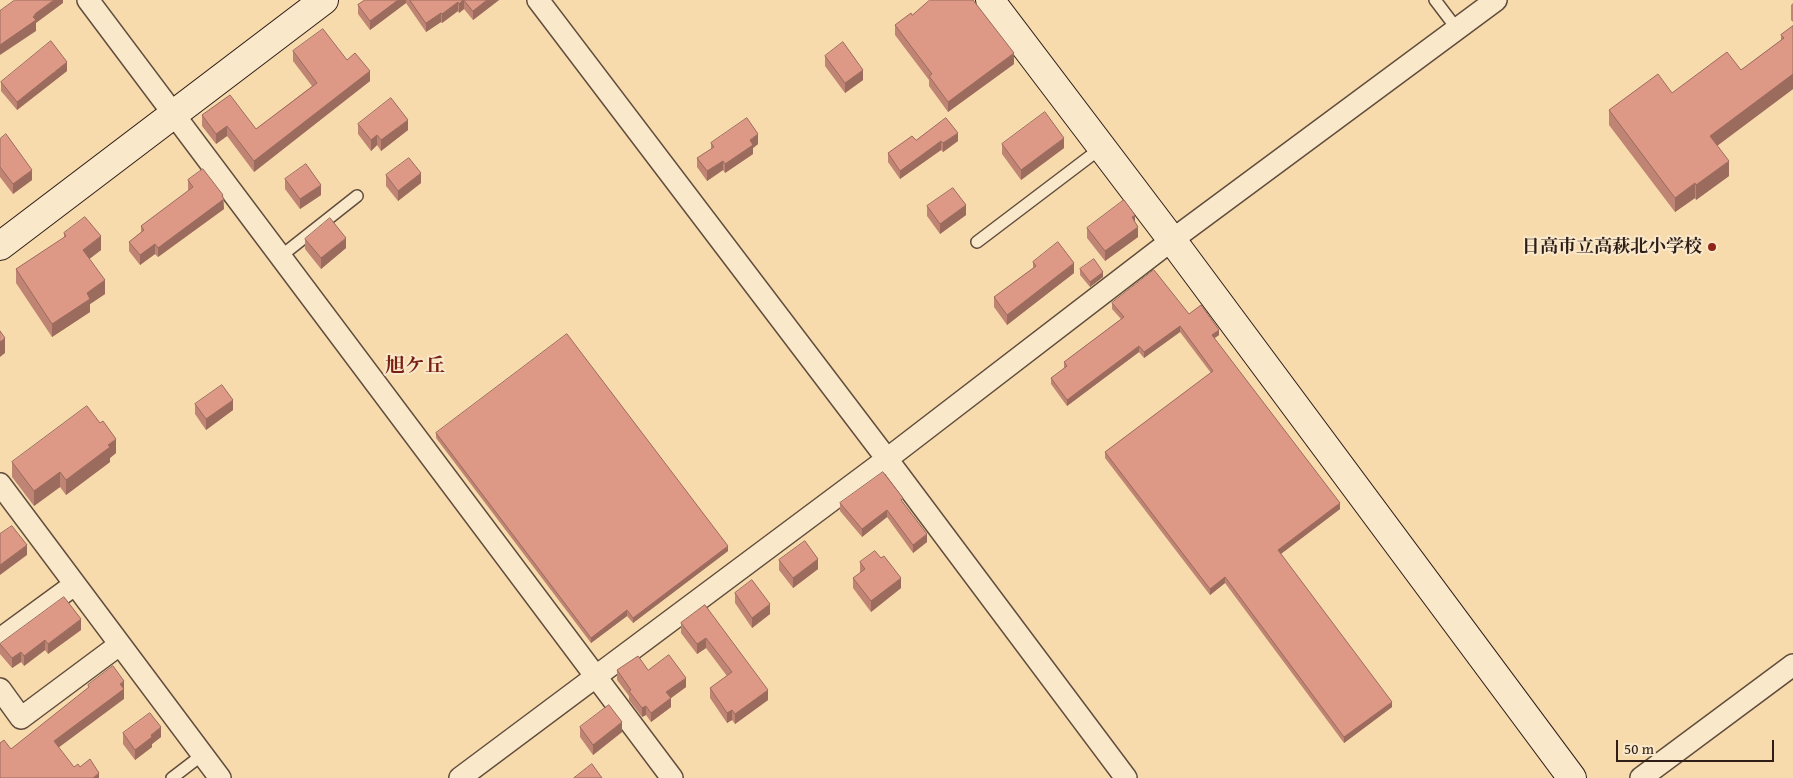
<!DOCTYPE html>
<html>
<head>
<meta charset="utf-8">
<style>
	body { margin:0 }
	#map { position:relative; width:1793px; height:778px; overflow:hidden; background:#f7dbad; font-family:"Gentium Book Plus",serif }
	canvas { display:block }
	.scale { position:absolute; left:1616px; top:740px; width:158px; height:22px; box-sizing:border-box; border:2px solid #2f1e18; border-top:0; padding-left:6px; font-size:15px; line-height:18px; white-space:nowrap; color:#2f1e18; -webkit-text-stroke:4px #fae8ca; paint-order:stroke }
</style>
</head>
<body>
<div id="map">
<canvas width="1793" height="778"></canvas>
<div class="scale">50 m</div>
</div>
<script>
const ctx = document.querySelector('canvas').getContext('2d');
ctx.lineJoin = 'round';
function strokePath(path, color, width, dash) { ctx.strokeStyle = color; ctx.lineWidth = width; ctx.lineCap = dash ? 'butt' : 'round'; ctx.setLineDash(dash || []); ctx.stroke(path); }
function paint(path, color) { ctx.fillStyle = color; ctx.fill(path, 'evenodd'); }
function label(font, color, halo, rows, align = 'center') {
  ctx.font = font + ' "Gentium Book Plus","Noto Serif JP",serif'; ctx.lineWidth = 4; ctx.setLineDash([]); ctx.textBaseline = 'middle'; ctx.strokeStyle = halo; ctx.fillStyle = color; for (const [text, x, y, turn = 0] of rows) {
    ctx.save(); ctx.translate(x, y); ctx.rotate((+turn || 0) * Math.PI / 180); ctx.textAlign = isNaN(turn) ? turn : align; if (halo) ctx.strokeText(text, 0, 0); ctx.fillText(text, 0, 0); ctx.restore();
  }
}
const lane = new Path2D(`
	M1435,0L1457,29
	M977,242L1101,148
	M281,256L357,196
	M172,778L202,755`);
const street = new Path2D(`
	M88,0L672,778
	M538,0L887,459L1126,778
	M0,484L220,778
	M0,639L74,585
	M0,689L21,718L119,645
	M460,778L887,459L1172,240L1496,0
	M1641,778L1793,665`);
const secondary = new Path2D(`
	M990,0L1172,240L1572,778
	M0,246L324,0`);
const wall = new Path2D(`
	M365,0H499L473,20L464,9L459,13L458,11L442,23L441,22L426,32L406,3L370,30L358,14V5Z
	M1793,3V22L1791,20V5Z
	M912,15L1014,64L948,112L929,86V80L895,35V25Z
	M1793,26V89L1717,146L1729,176L1696,200L1695,198L1675,212L1609,125V110L1672,93L1741,70L1781,40V35Z
	M293,51L347,60L370,81L254,172L227,136L216,144L202,126V115L256,129L312,86L293,61Z
	M825,56L863,80L845,93L825,66Z
	M67,71L17,110L1,91V82Z
	M358,124L408,130L381,151L377,145L371,151L358,134Z
	M0,139L32,180L13,194L0,177Z
	M916,140L958,141L943,152L941,150L900,179L888,162V153Z
	M711,143L758,144L753,148V154L725,173L723,170L707,181L697,167V158L711,149Z
	M1002,144L1064,148L1021,180L1002,154Z
	M386,175L421,183L398,201L386,186Z
	M285,179L321,195L300,209L285,189Z
	M188,180L223,198L224,209L158,257L155,254L140,265L129,251V242L141,232V226L189,191L188,190Z
	M927,206L966,215L940,234L927,216Z
	M1135,222L1138,237L1105,261L1087,238V228Z
	M64,233L101,250L89,259L105,294L90,304V312L52,337L16,283V269L64,238Z
	M305,239L346,248L321,269L305,249Z
	M1033,262L1074,273L1007,325L994,307V297L1033,268Z
	M1080,269L1103,277L1090,287L1080,275Z
	M1112,303L1189,314L1219,335L1214,338L1340,509L1281,554L1392,707L1344,743L1225,583L1210,595L1105,458V452L1211,373L1180,332L1144,358L1139,352L1067,406L1051,384V378L1064,369V362L1121,319L1112,309Z
	M195,404L233,410L206,430L195,414Z
	M100,423L116,453L110,458V462L66,495L60,487L34,506L12,477V462Z
	M436,433L728,551L633,623L627,616L591,643L436,438Z
	M903,502L927,542L913,553L887,517L862,537L840,511V503Z
	M779,560L818,569L793,588L779,570Z
	M860,562L901,588L871,612L853,588V578L860,573Z
	M735,593L770,614L752,628L735,603Z
	M705,605L768,700L735,724L732,720L727,723L710,698V688L727,676L706,648L697,654L681,633V623Z
	M81,630L48,654L45,650L24,666L21,662L12,668L0,654V644Z
	M617,670H648L686,687L671,698V707L651,722L646,715L642,717L629,700V696L617,680Z
	M580,727L622,732L593,755L580,737Z
	M123,733L161,737L152,744V747L135,760L123,744Z`);
const shadedWall = new Path2D(`
	M54,0H63V3L36,23V31L0,55V45L33,17L36,13Z
	M398,0H406V3L370,30V21Z
	M464,0V9L459,13V4Z
	M487,0H499L473,20V11Z
	M458,2V11L442,23V14Z
	M441,13V22L426,32V23Z
	M1014,53V64L948,112V102Z
	M67,62V71L17,110V102Z
	M863,70V80L845,93V83Z
	M370,71V81L254,172V161Z
	M1793,74V89L1710,151V136Z
	M408,120V130L381,151V140Z
	M227,126V136L216,144V134Z
	M958,133V141L943,152V143Z
	M758,134V144L753,148V154L725,173V164L750,140Z
	M377,135V145L371,151V140Z
	M1064,138V148L1021,180V170Z
	M941,141V150L900,179V171Z
	M723,161V170L707,181V171Z
	M1729,161V176L1696,200V185Z
	M32,170V180L13,194V184Z
	M421,173V183L398,201V191Z
	M1695,183V198L1675,212V198Z
	M321,185V195L300,209V199Z
	M223,195L224,209L158,257V248Z
	M966,205V215L940,234V224Z
	M1135,215V225L1132,217Z
	M1138,227V237L1105,261V251Z
	M101,236V250L83,264V250Z
	M346,238V248L321,269V258Z
	M155,244V254L140,265V255Z
	M1074,263V273L1007,325V315Z
	M1103,272V277L1090,287V282Z
	M105,280V294L90,304V312L52,337V324L87,293Z
	M1180,326V332L1144,358V352Z
	M1219,330V335L1212,340V335Z
	M5,338V353L0,357V342Z
	M1139,346V352L1067,406V400Z
	M233,400V410L206,430V419Z
	M116,439V453L110,458V462L66,495V480Z
	M60,472V487L34,506V491Z
	M1340,503V509L1278,556V550Z
	M887,510V517L862,537V529Z
	M927,534V542L913,553V545Z
	M27,545V555L0,575V565Z
	M728,546V551L633,623V618Z
	M818,559V569L793,588V578Z
	M1225,577V583L1210,595V589Z
	M901,578V588L871,612V601Z
	M770,604V614L752,628V618Z
	M627,610V616L591,643V638Z
	M81,619V630L48,654V644Z
	M706,638V648L697,654V644Z
	M45,640V650L24,666V656Z
	M21,652V662L12,668V658Z
	M686,678V687L671,698V707L651,722V713L666,692Z
	M124,681V699L54,751V741Z
	M768,690V700L735,724V714Z
	M1392,702V707L1344,743V737Z
	M646,706V715L642,717V708Z
	M732,710V720L727,723V713Z
	M622,722V732L593,755V745Z
	M161,727V737L152,744V747L135,760V750L151,735Z
	M99,773V778H93Z`);
const building = new Path2D(`
	M15,0H54L36,13L33,17L36,20L0,45V11Z
	M365,0H398L370,21L358,5Z
	M410,0H463L459,4L458,2L442,14L441,13L426,23Z
	M464,0H487L473,11Z
	M930,0H973L1014,53L948,102L929,76L932,74L895,25L911,13L912,15Z
	M1793,26V74L1710,136L1729,161L1696,185L1695,183L1675,198L1609,110L1658,74L1672,93L1727,52L1741,70L1784,38L1781,35Z
	M323,29L347,60L355,53L370,71L254,161L227,126L216,134L202,115L230,95L256,129L317,83L293,51Z
	M51,41L67,62L17,102L1,82Z
	M843,42L863,70L845,83L825,56Z
	M391,98L408,120L381,140L377,135L371,140L358,124Z
	M1045,112L1064,138L1021,170L1002,144Z
	M747,118L758,134L750,140L753,145L725,164L723,161L707,171L697,158L714,147L711,143Z
	M946,118L958,133L943,143L941,141L900,171L888,153L912,136L916,140Z
	M6,134L32,170L13,184L0,167V139Z
	M409,158L421,173L398,191L386,175Z
	M306,164L321,185L300,199L285,179Z
	M203,169L223,195L222,196L224,199L158,248L155,244L140,255L129,242L144,230L141,226L193,187L188,180Z
	M953,188L966,205L940,224L927,206Z
	M1124,200L1135,215L1132,217L1138,227L1105,251L1087,228Z
	M85,217L101,236L83,250L105,280L87,293L90,299L52,324L16,269L66,236L64,233Z
	M330,218L346,238L321,258L305,239Z
	M1058,242L1074,263L1007,315L994,297L1036,266L1033,262Z
	M1094,259L1103,272L1090,282L1080,269Z
	M1154,270L1189,314L1201,305L1219,330L1212,335L1340,503L1278,550L1392,702L1344,737L1225,577L1210,589L1105,452L1213,371L1180,326L1144,352L1139,346L1067,400L1051,378L1067,366L1064,362L1124,317L1112,303Z
	M0,331L5,338L0,342Z
	M567,334L728,546L633,618L627,610L591,638L436,433Z
	M222,385L233,400L206,419L195,404Z
	M87,406L100,423L103,421L116,439L108,445L110,447L66,480L60,472L34,491L12,462Z
	M883,472L903,498L901,500L927,534L913,545L887,510L862,529L840,503Z
	M12,526L27,545L0,565V534Z
	M805,541L818,559L793,578L779,560Z
	M875,551L881,558L884,556L901,578L871,601L853,578L865,569L860,562Z
	M752,580L770,604L752,618L735,593Z
	M64,597L81,619L48,644L45,640L24,656L21,652L12,658L0,644Z
	M705,605L768,690L735,714L732,710L727,713L710,688L732,672L706,638L697,644L681,623Z
	M669,655L686,678L666,692L671,698L651,713L646,706L642,708L629,691L631,690L617,670L638,656L648,670Z
	M113,666L124,681L120,684L124,689L54,741L74,767L78,764L80,767L90,759L99,773L93,778H0V743L4,740L11,749L89,687L88,685Z
	M609,705L622,722L593,745L580,727Z
	M150,713L161,727L151,735L152,737L135,750L123,733Z
	M592,764L602,778H574Z`);
const markers = [
	[1712,247,5,"#8f2418"]
];
const poiNames = [
	["日高市立高萩北小学校",1702,247]
];
const quarterNames = [
	["旭ケ丘",415,367]
];
strokePath(lane, '#614d3d', 14);
strokePath(street, '#614d3d', 24);
strokePath(secondary, '#2f1e18', 30);
strokePath(lane, '#fae8ca', 11);
strokePath(street, '#fae8ca', 21);
strokePath(secondary, '#fae8ca', 28);
paint(wall, '#bf8473');
paint(shadedWall, '#9b6b5e');
paint(building, '#de9986');
strokePath(building, '#9b6b5e', 1);
for (const [x, y, r, color] of markers) { const dot = new Path2D(); dot.arc(x, y, r, 0, 2 * Math.PI); ctx.fillStyle = color; ctx.fill(dot); strokePath(dot, '#fae8ca', 2); }
label('bold 18px', '#2f1e18', '#fae8ca', poiNames, 'right');
label('bold 20px', '#7a1f14', '#fae8ca', quarterNames);
</script>
</body>
</html>
